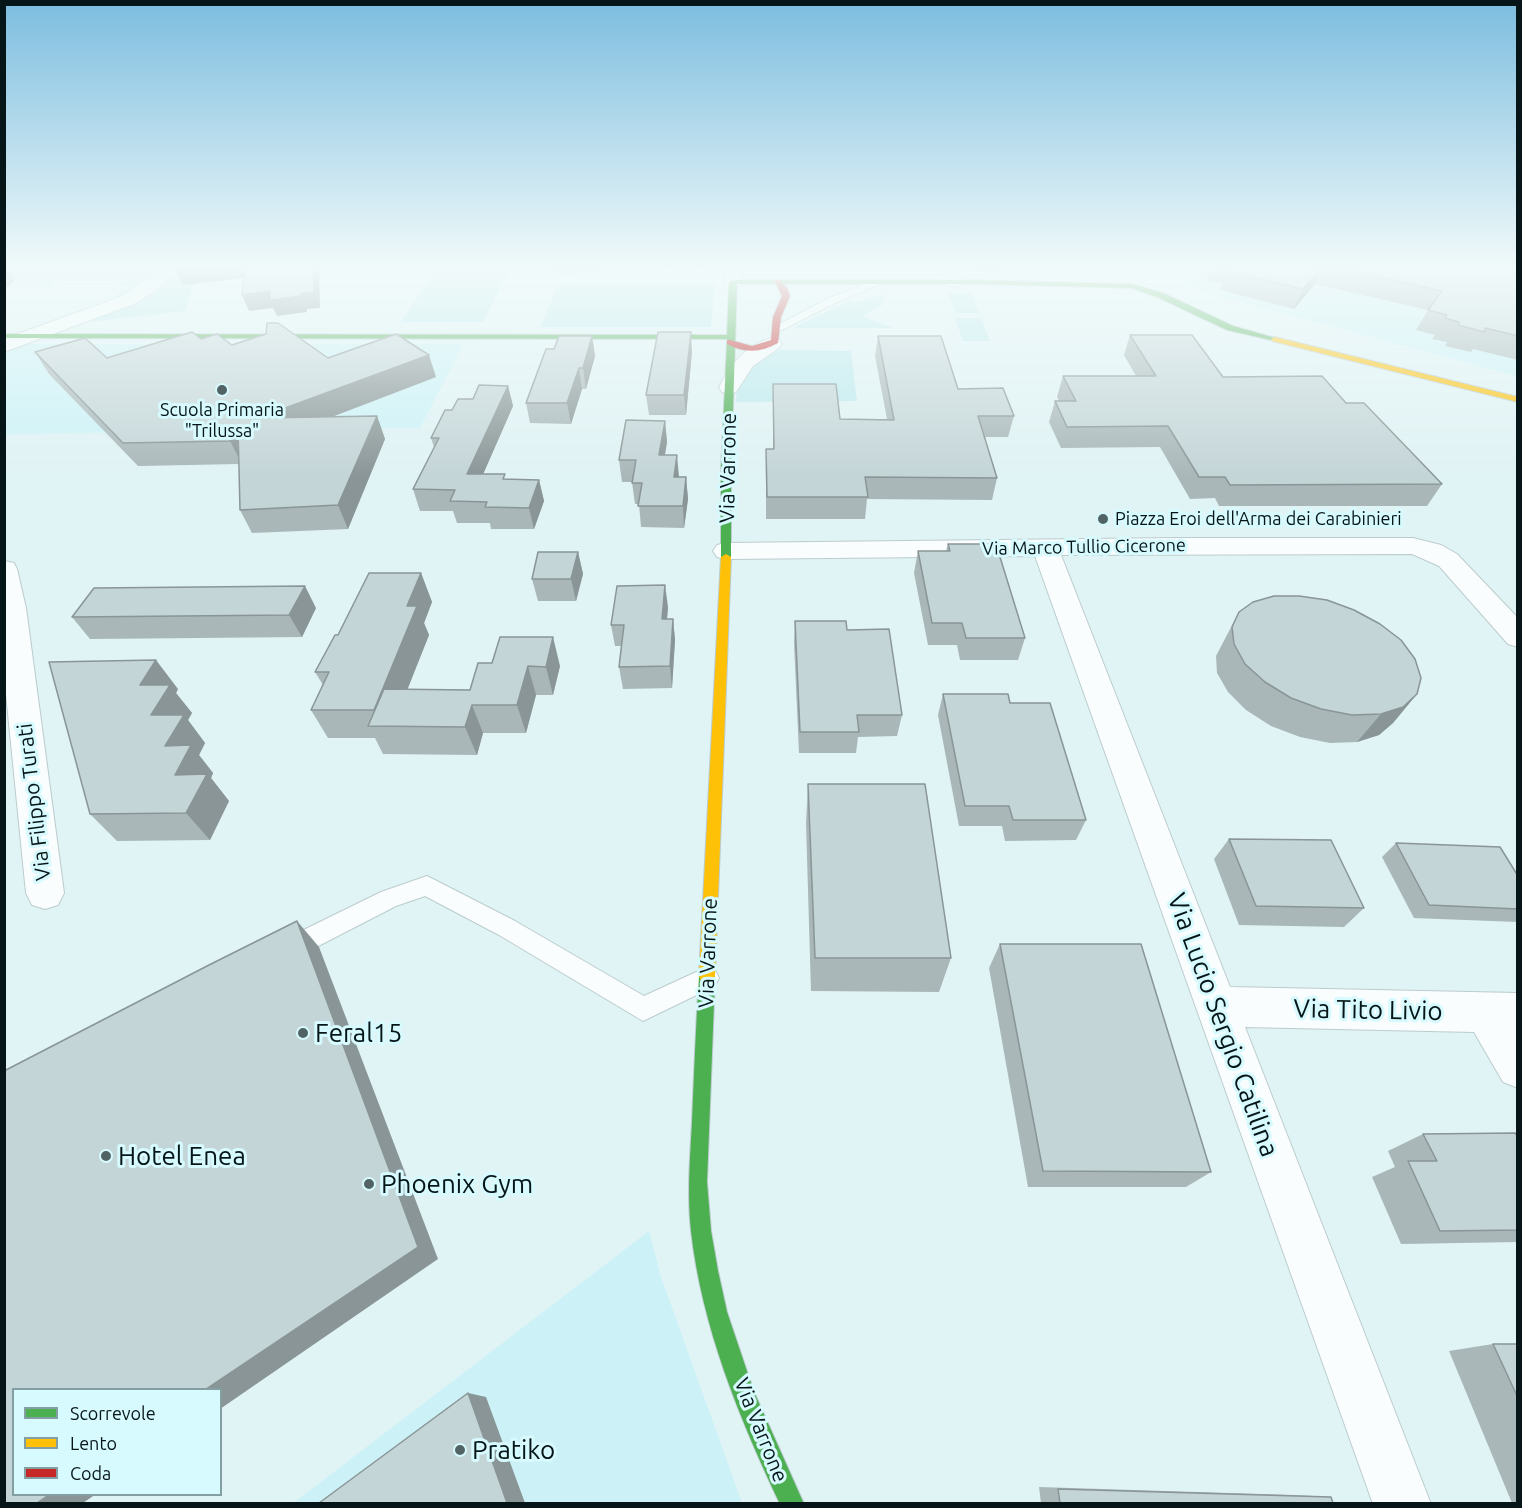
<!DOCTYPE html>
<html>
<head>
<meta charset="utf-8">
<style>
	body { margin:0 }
	#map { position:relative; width:1522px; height:1508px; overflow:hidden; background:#e0f3f5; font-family:Ubuntu,sans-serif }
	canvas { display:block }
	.frame { position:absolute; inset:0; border:6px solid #061618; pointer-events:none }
	.legend { position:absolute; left:12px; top:1388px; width:210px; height:108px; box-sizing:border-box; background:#d7fafe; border:2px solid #839fa2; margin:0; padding:8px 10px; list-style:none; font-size:18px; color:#061618 }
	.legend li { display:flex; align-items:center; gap:12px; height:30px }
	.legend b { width:30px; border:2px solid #839fa2 }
</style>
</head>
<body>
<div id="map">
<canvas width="1522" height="1508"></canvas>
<div class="frame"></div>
<ul class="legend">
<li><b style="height:8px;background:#4caf50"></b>Scorrevole</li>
<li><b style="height:8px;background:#ffc107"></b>Lento</li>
<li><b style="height:8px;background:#c62828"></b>Coda</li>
</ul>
</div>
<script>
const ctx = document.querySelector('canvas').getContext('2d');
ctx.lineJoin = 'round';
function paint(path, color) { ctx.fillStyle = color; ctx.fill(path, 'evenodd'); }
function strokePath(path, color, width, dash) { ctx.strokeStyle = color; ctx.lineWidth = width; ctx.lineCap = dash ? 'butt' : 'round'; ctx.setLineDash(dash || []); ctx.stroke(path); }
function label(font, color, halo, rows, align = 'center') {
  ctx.font = font + ' Ubuntu,sans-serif'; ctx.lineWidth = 6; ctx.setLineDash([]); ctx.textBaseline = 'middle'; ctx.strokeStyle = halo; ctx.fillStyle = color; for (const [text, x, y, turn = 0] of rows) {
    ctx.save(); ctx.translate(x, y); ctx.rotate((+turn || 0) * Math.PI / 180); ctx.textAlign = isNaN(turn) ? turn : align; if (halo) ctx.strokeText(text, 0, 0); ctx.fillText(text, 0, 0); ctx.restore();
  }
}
const built = new Path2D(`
	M1170,267H1457L1517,280V376L1202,292L1186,283Z
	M27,344H463L420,428L5,434V353Z
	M649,1231L661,1277L742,1503L292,1504Z`);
const green = new Path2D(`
	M5,267H167L142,288L102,305L130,287L117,286L123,281H58L51,286H39L43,282H5Z
	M183,267H199L185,311L88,322L148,297Z
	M437,267H511L483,322H401Z
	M623,267H721V270L622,271Z
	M558,284H715L711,327H541Z
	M883,294L884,304L862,316L893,328H796V326L850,301L856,303Z
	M947,294H972L979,313H956Z
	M955,318H981L990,341H963Z
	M781,350L851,351L857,401L736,402L738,374L770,354Z`);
const lane = new Path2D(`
	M874,280L878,281V285L835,303L782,330H774L772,328L827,299Z
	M427,876L515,921L644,996L707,967L715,970L719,978L715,986L643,1021L499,935L425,896L396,906L297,957L289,960L281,957L277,949L281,941L381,892Z`);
const street = new Path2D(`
	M164,267H182L154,292L134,304L4,352V339L122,296Z
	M726,267H742V282L739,286H727L724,282Z
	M940,267H956L963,282L960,286H948Z
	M772,338L779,340L782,344L779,348L753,366L736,392L729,394L722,392L719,388C729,365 747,344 772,338Z
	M1179,538H1413L1441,545L1457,554L1518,618V647L1508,644L1439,566L1412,554L1061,555L1230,987L1518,993V1088L1503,1082L1474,1032L1245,1027L1431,1504H1373L1035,556L726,559L717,557L713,551L717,545L726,543Z
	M4,561L14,563L17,569L26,608L64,893L58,905L45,909L32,905L26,893L4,674Z`);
const fast = new Path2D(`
	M733,280H973L1132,284L1163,293L1233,326L1279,339L1275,341L1227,330L1157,297L1131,288L973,284H737L731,471V557L726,560L721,557V471L727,339L4,338V334L727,335L729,282Z
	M707,968L713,971L715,976L707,1182L711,1231L718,1271L727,1312L754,1392L804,1504H780C739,1417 702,1327 691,1231C687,1194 690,1159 692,1122C694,1073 696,1025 699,976L701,971Z`);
const slow = new Path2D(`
	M1275,337L1518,397V402L1272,341L1271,339Z
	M726,554L731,557L715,976L713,981L707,984L701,981L699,976L721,557Z`);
const jam = new Path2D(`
	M774,280H780L787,288L790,296L781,317L778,343C761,353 744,353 727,344V340H730L752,346L771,340L773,317L782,296Z`);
const wall = new Path2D(`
	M541,267H610L597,272L563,274L547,271Z
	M752,267H820V268L752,269Z
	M969,267H1025L1024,271L971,272Z
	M1121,267H1162L1161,270L1123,271Z
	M1211,267H1518V360L1473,349L1471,352L1445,346L1447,342L1432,339L1435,335L1416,330L1428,310L1315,284L1294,309L1220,290L1222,284L1206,280Z
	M1130,335L1223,377L1346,403L1442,484L1427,506H1219L1215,498L1190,499L1160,447L1061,448L1049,422L1055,401H1059L1057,397L1063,376H1136L1124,355Z
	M592,336L595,356L586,389H582L571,424L530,423L526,403L554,349Z
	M878,336L958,389L1014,416L1008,437H985L997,478L992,500L867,499L865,519H766V449H773V384L840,419H887L875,356Z
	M201,339L232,345L328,358L436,377L331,417L377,416L385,439L348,529L252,533L240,510L239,464L138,466L49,374L35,352L107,358Z
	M692,352L686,415H649L646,395Z
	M508,386L513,406L483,474L506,479L539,480L544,501L534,529H491L490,523H457L453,511H420L413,489L434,447L431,438L452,410L473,399Z
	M665,421L667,442L665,455L679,477H686L688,499L684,528L641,527L639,504H635L632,482H622L619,460Z
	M948,544L1025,638L1018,660H960L957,645H928L914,573L918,551H946Z
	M578,552L583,574L576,601H538L532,579Z
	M421,573L432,602L424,623L429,635L407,689L470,690L478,663L560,666L553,695H536L526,733H483L477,755L383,754L375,738H328L311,710L323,685L315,672L338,635Z
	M668,607L667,619H673L675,640L672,688L623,689L619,667L621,646H615L611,625Z
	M316,608L302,637L90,639L72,617Z
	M1239,612L1417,694L1393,723L1379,735L1357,742L1330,743L1300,737L1271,726L1246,710L1228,692L1217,673L1216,656Z
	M795,621L847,630L902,715L897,736L858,737L856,753H799L794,643Z
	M178,689L176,693L192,713L188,720L205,743L199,755L213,773L211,778L229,801L210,840L117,841L90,814Z
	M943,694L1010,703L1086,820L1076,840L1005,841L1002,826H959L938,715Z
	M808,784L951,958L939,992L811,991L806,823Z
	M1229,839L1364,908L1344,927L1239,925L1214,859Z
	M1396,843L1518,876V922L1414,918L1382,857Z
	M1000,944L1211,1172L1186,1187H1028L989,968Z
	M1423,1134L1518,1137V1242L1401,1244L1372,1177L1395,1167L1388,1151Z
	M1493,1344H1518V1503H1512L1449,1351Z
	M1039,1487L1293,1495L1331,1497L1333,1503H1041Z`);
const shadedWall = new Path2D(`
	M4,267H10L14,282L4,289Z
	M199,267H248L252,277L183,285L176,270Z
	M313,267H319L320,308L307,309V312L277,316L273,308L249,311L242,295L270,291L301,293Z
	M596,267H610L597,272Z
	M1322,267H1323L1315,284L1294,309L1303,289Z
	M691,332L692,352L686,415L684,395Z
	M592,336L595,356L586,389L583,368Z
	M429,355L436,377L269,441L258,418Z
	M579,368L582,389L571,424L567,403Z
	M508,386L513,406L474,495L467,474Z
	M377,416L385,439L348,529L338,505Z
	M665,421L667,442L661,477L659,455Z
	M238,426L242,464L230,441L228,429Z
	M677,455L679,477L676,499L674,477Z
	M686,477L688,499L684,528L683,506Z
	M539,480L544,501L534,529L529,508Z
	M578,552L583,574L576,601L571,579Z
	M421,573L432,602L424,623L429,635L393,726H382L374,710L407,606Z
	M665,585L668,607L665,641L662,619Z
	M305,586L316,608L302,637L289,615Z
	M673,619L675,640L672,688L670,666Z
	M553,637L560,666L553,695L546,667Z
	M156,660L178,689L176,693L192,713L188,720L205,743L199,755L213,773L211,778L229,801L210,840L186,813L165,746L151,715L140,685Z
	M528,666L536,695L526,733L517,705Z
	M1417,694L1393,723L1379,735L1357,742L1381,714Z
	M472,705L483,733L477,755L465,727Z
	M297,921L319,947L438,1259L220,1409V1389H206Z
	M468,1393L486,1397L525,1503H507Z
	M50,1494H96L83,1503H37Z`);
const building = new Path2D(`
	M179,267H199L176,270Z
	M245,267H313L314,292L301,293V296L270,300V291L242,295Z
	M1232,267H1322L1303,289L1227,271Z
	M1337,267H1518V336L1485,328L1484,332L1458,325L1459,322L1445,318L1447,315L1428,310L1442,291Z
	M267,323H278L328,358L396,334L429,355L258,418L377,416L338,505L240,510L238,426L228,429L230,441L123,443L35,352L85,338L107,358L192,332L201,339L217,334L232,345L266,334Z
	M658,332H691L684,395H646Z
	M1130,335H1192L1223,377L1322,376L1346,403H1364L1442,484L1230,485L1225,477H1199L1168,426L1067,427L1055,401H1076L1063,376H1156Z
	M559,336H592L583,368H579L567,403H526L546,349H554Z
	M878,336H941L958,389L1003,388L1014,416H978L997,478L865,477L868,497H767L766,449H774L773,384H836L840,419L894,420Z
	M479,385L508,386L467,474H505L503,479L539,480L529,508L485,507L487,502L450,501L455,490L413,489L439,438H431L445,410H452L458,399H473Z
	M626,420L665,421L659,455H677L674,477H686L683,506H638L642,483H632L636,460H619Z
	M948,544H996L1025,638H966L962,623H932L918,551H950Z
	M538,552H578L571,579H532Z
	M369,573H421L407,606H417L374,710H311L329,672H315L335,635H338Z
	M665,585L662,619H673L670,666L619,667L624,625H611L617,586Z
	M305,586L289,615L72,617L94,588Z
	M1274,596H1299L1327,600L1354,610L1380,624L1401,640L1415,659L1421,678L1417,694L1403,707L1381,714L1352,715L1321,709L1291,698L1265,682L1245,664L1234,644L1232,627L1239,612L1253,602Z
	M795,621H846L847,630L889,629L902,715H857L859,732H800Z
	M500,637H553L546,667L528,666L517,705H472L465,727L368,726L384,689L470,690L478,663H492Z
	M156,660L140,685H170L151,715H184L165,746L191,745L175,775L207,774L186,813L90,814L49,662Z
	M943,694H1008L1010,703H1050L1086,820H1013L1009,806H965Z
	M808,784H925L951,958H815Z
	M1229,839L1331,840L1364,908L1256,906Z
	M1396,843L1500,847L1518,876V909L1429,905Z
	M297,921L418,1247L206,1389H14V1494H50L37,1503H4V1071L209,965Z
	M1000,944H1141L1211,1172L1043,1171Z
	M1515,1133L1518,1137V1230L1440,1231L1408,1161H1437L1423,1134Z
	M1493,1344H1518V1398Z
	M468,1393L507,1503H319Z
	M1058,1489L1331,1497L1333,1503H1060Z`);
const markers = [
	[222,390,6,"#526365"],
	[1103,519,6,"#526365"],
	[303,1033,6,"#526365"],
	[106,1156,6,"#526365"],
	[369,1184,6,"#526365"],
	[460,1450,6,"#526365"]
];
const farPoinames = [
	["Scuola Primaria",222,410],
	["\"Trilussa\"",222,431],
	["Piazza Eroi dell'Arma dei Carabinieri",1115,519,"left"]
];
const farStreetnames = [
	["Via Marco Tullio Cicerone",1084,547,-1]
];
const streetNames = [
	["Via Varrone",728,468,-89],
	["Via Filippo Turati",34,802,-97],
	["Via Varrone",708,953,-88],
	["Via Varrone",761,1430,68]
];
const nearStreetnames = [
	["Via Tito Livio",1368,1010,1],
	["Via Lucio Sergio Catilina",1223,1025,70]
];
const nearPoinames = [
	["Feral15",315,1033],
	["Hotel Enea",118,1156],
	["Phoenix Gym",381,1184],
	["Pratiko",472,1450]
];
paint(built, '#ccf2f7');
paint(green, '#bce9ed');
strokePath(lane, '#bcccce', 2);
strokePath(street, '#bcccce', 2);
strokePath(fast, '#bcccce', 2);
strokePath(slow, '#bcccce', 2);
strokePath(jam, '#bcccce', 2);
paint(lane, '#fafdfe');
paint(street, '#fafdfe');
paint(fast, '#4caf50');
paint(slow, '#ffc107');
paint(jam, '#c62828');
paint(wall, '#a9b7b9');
paint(shadedWall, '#899596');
paint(building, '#c4d5d7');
strokePath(building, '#899596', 1.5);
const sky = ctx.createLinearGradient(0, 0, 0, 478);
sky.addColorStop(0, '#7cbddf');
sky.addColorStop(0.56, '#f1fafa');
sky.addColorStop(1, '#f1fafa00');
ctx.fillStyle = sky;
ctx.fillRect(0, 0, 1522, 478);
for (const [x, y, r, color] of markers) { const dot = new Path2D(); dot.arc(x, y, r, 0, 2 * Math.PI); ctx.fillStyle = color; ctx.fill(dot); strokePath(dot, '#d7fafe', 2); }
label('18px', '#061618', '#d7fafe', farPoinames);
label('18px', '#061618', '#d7fafe', farStreetnames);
label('21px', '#061618', '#d7fafe', streetNames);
label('26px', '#061618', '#d7fafe', nearStreetnames);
label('26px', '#061618', '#d7fafe', nearPoinames, 'left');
</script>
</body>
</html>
